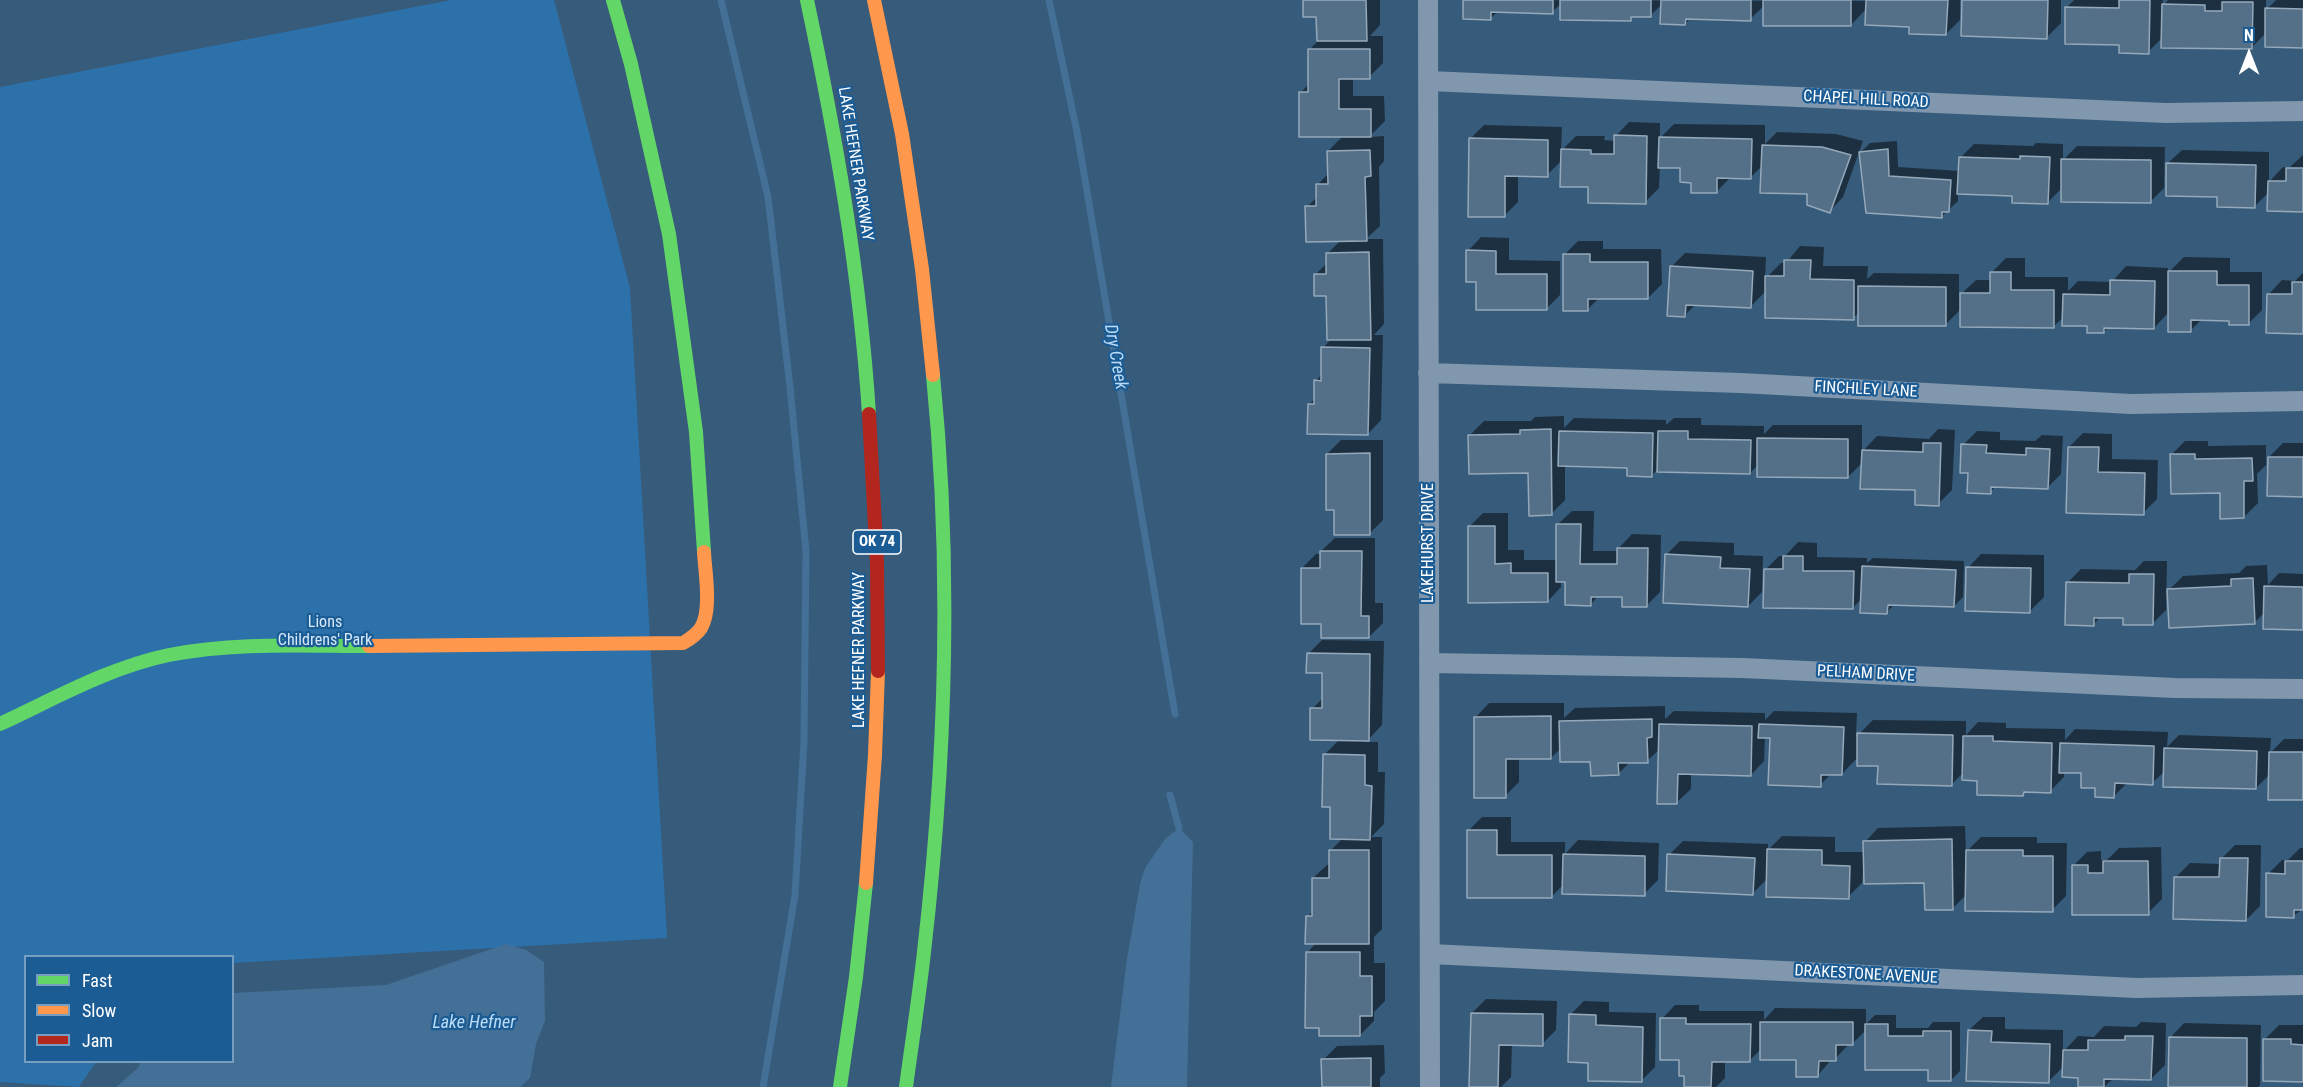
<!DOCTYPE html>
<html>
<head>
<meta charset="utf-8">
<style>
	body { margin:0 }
	#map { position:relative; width:2303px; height:1087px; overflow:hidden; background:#375b7a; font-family:"Roboto Condensed",sans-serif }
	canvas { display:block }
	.legend { position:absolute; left:24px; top:955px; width:210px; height:108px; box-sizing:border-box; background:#1c5c95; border:2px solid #779dbf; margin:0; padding:8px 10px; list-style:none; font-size:18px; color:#fff }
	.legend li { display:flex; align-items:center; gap:12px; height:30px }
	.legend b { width:30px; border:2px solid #779dbf }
	.north { position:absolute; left:2219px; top:24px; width:60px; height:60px; -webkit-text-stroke:4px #1c5c95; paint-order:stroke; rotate:0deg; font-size:16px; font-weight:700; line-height:24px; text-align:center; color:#fff }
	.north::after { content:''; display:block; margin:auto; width:21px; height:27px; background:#fff; clip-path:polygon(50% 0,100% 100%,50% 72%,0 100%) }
</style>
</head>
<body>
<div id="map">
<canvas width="2303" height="1087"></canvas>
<ul class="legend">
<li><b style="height:8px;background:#63d668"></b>Fast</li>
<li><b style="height:8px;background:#ff974d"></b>Slow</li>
<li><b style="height:8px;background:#b3261e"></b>Jam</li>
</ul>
<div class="north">N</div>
</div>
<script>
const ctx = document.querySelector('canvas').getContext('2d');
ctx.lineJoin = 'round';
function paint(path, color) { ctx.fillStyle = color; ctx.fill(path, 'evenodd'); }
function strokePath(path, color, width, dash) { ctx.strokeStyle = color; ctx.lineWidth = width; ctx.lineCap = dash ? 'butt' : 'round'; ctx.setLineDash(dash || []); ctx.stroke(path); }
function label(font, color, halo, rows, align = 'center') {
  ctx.font = font + ' "Roboto Condensed",sans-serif'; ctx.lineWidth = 4.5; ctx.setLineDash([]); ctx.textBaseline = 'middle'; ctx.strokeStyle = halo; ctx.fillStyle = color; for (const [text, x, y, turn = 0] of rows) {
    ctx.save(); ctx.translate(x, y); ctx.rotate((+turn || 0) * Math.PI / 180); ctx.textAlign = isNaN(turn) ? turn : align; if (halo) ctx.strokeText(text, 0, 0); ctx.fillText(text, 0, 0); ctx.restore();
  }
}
const green = new Path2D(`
	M451,0H554L630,288L667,938L233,963L232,956H26V1062H96L79,1087L0,1082V87Z`);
const water = new Path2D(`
	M1179,828L1193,842L1187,1087H1111L1127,959L1140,884L1145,868L1165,839Z
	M506,944L526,950L544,962L545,1021L536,1044L530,1078L520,1087H116L139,1067L140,1062H232L233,993L386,985Z`);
const shadow = new Path2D(`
	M1305,0H1380V25L1370,36H1383V63L1369,77H1353V96H1384L1385,121L1369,137L1384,136V161L1379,167L1380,226L1366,239H1383L1384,324L1374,335H1383L1381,420L1368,434L1309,405L1315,398L1316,381L1322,374L1323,348L1332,338L1327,294L1315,275L1327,263V254L1341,240L1307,207L1318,196L1317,185L1329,173L1328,151L1344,135L1300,93L1309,84V50L1318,41V15Z
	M1465,0L1867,1L1960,0V20L1946,34L1911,26L1867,8L1851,25L1765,5L1750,19L1691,18L1685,24L1662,4L1650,16L1634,15L1630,19L1562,3L1552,12L1498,11L1491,18Z
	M1963,0H2061V23L2047,37Z
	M2074,0H2163V6L2168,0H2266V10L2276,0H2303V46L2266,33L2251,48L2163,37L2148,52L2121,44L2067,7Z
	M1629,122L1660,123V138L1674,124L1765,125V144L1777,132L1836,134L1863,141L1843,197L1830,211L1809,193L1763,165L1751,177L1730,178L1716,192L1692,181L1682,166H1660L1659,188L1645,202L1589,185L1562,160L1547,175H1518V202L1504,216L1470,139L1484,125L1562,127L1561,151L1576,136H1605L1604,140L1616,141V136Z
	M1897,141L1898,167L1960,171V158L1974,144L2033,146L2036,143L2063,144V160L2077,146L2165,147L2164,188L2150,202L2063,187L2048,202L2014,194L1958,192V201L1941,217L1867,212L1861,152L1870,143Z
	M2182,150L2269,152V182L2283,167L2289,168L2303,155V210L2269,192L2254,207L2219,196L2168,163Z
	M1481,237L1509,238V260L1560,261V295L1546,309L1478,281L1468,251Z
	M1578,241H1603V249H1661L1662,284L1648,298H1599L1588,309L1564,255Z
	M1800,246L1824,247L1823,266H1868L1867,279L1874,273L1959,274V296L1976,280H1992V272L2006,258H2025V277H2068V291L2078,281L2112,282L2126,266L2168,268V273L2184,257L2230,258V272H2262V310L2248,324L2230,319H2202L2190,331L2169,312L2154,328L2109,327L2104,332L2064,317L2054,326L1961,309L1945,325L1860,312L1853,318L1767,290L1750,307L1696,304L1685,315L1671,267L1685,253L1766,257L1765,279L1781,263H1786Z
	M2303,273V332L2269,294L2282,280L2295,281Z
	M1564,416V428L1574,418L1666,420V425L1674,418H1701V425L1764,426V434L1773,425H1862V452L1877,436L1929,439L1938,429L1955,430L1952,490L1938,504L1917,489L1863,462L1848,477L1759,464L1750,473L1659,468L1652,475L1628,466L1565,465V500L1551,514L1530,472L1470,435L1484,421H1531L1535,417Z
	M1977,431L2000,432V440L2035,441L2042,435L2063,436L2061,474L2047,488L1997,485L1990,492L1970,472L1963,445Z
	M2083,433L2112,434V459L2158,460L2157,499L2143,513L2069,447Z
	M1341,440H1383V520L1369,534L1327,454Z
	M2185,441H2208V446L2266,445V465L2257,474L2258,503L2244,517L2221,492L2171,455Z
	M2283,443H2303V495L2269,457Z
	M1572,511H1594L1593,551H1619V548L1632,534L1661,535L1660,592L1646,606L1624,596L1599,595L1591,604L1566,581H1561V587L1548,601H1469V527L1483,513H1508V550H1524V560H1558V524Z
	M1335,538H1375V603H1383V623L1369,637L1323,622L1302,568L1316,554H1321V551Z
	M1680,541L1734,543V555L1763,556L1762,592L1748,606L1666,555Z
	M1798,542L1817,543V557L1867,558V563L1873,558L1964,561L1963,597L1954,606L1895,604L1887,612L1862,598L1853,608L1765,570L1779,556H1785Z
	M1981,554L2044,555V597L2030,611L1968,568Z
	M2144,561H2167L2166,610L2152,624L2124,617L2101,616L2094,624L2067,583L2081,569L2135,570Z
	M2267,565L2268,585L2279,573L2303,574V628L2265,612L2255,622L2169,590L2183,576L2239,573L2246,566Z
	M1322,640L1384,641L1382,725L1366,742H1378V772H1385L1384,824L1371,837H1382V929L1374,937V963H1385V1001L1374,1012V1021L1360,1035L1308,952L1317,942L1307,917L1313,911V878L1327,865H1330V851L1343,838L1332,806L1324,755L1340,739L1312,709L1323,698L1324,672L1308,654Z
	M1489,703H1564V718L1575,708L1665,706V719L1674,711L1765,713V720L1774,711L1857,713L1856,737L1873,720L1966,721V735L1978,722L2006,723V728L2065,729V740L2075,729L2168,732L2167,747L2179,735L2271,738L2270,753L2284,739H2303V799L2270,774L2256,788L2165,771L2152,783L2128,782L2114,796L2097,787L2083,772H2064V777L2050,791H2027L2023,794L1964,772L1951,785L1858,757L1842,774L1832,773L1820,785L1771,737H1765L1764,761L1751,775L1691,773V789L1677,802L1660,749L1647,761L1630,762L1618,774L1562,747L1551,758H1519V782L1505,796L1476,717Z
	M1482,817H1511V842H1565V854L1578,840L1659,843L1658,880L1644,894L1564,884L1552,896L1469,897L1468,831Z
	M1965,826L1966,852L1981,837H2037V843H2067L2066,896L2052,910L1967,894L1953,908L1925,881L1865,872H1863L1862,883L1848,897L1768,878L1753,893L1669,855L1683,841L1768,844V850L1782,836L1835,837V852H1865V842L1878,828Z
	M2235,845H2261L2260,906L2246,920L2176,877L2190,863L2221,864V859Z
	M2161,847L2162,899L2148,913L2073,866L2087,852L2101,851V860H2107L2119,848Z
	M2300,848H2303V909L2293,916L2268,874L2282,860H2288Z
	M1486,999L1557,1001L1556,1030L1542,1044H1512L1511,1077L1501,1087H1471L1472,1013Z
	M1584,1001L1609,1002V1012L1656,1013L1655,1067L1641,1081L1589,1061L1570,1015Z
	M1675,1005H1699V1011H1764V1020L1775,1008L1866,1009V1024L1875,1015H1896V1028H1928L1933,1022H1960V1071L1951,1080L1866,1030L1852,1044H1849L1835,1059H1832L1818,1075L1797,1059L1762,1048L1750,1060H1725V1078L1716,1087H1686V1075L1680,1058L1662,1019Z
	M1983,1017H2005V1029L2063,1030V1052L2078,1036L2094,1037L2104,1026L2136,1027L2141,1022L2166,1023L2165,1065L2151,1079L2114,1078L2104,1087H2079L2080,1076L2064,1066L2048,1082L1969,1030Z
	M2184,1023L2261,1025L2260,1085L2258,1087H2170L2171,1037Z
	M2279,1025H2303V1080L2265,1039Z
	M1384,1045L1385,1073L1380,1078V1087H1323V1060L1337,1046Z`);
const stream = new Path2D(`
	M721,0L768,197L790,387L806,551L804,742L795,895L763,1087
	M1049,0L1077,132L1175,714
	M1170,795L1179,828`);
const building = new Path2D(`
	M1303,0H1366L1367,41H1317L1316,17H1303Z
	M1463,0H1553V14L1491,12V20L1463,19Z
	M1560,0H1651V17H1631V21L1560,20Z
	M1661,0H1751V21L1686,19L1685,25L1660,24Z
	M1763,0H1851V26H1763Z
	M1866,0H1948L1946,35L1909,34V27L1865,25Z
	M1962,0H2048L2047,39L1961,36Z
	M2119,0H2150L2149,54L2119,53V45L2065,44V7L2119,8Z
	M2222,2H2253L2252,49L2161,48L2162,4L2205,5V11H2222Z
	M2265,8L2303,9V48L2265,47Z
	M1308,49H1370V79H1339V109H1371V137H1299V92H1308Z
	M1614,135L1647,136L1646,204L1588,203V187H1560L1561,149L1591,150V154H1614Z
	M1659,137L1752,139L1751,179L1717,178V193H1691V183L1680,182V168H1658Z
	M1469,138L1548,140V177L1505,176V217H1468Z
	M1762,145L1822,147L1851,155L1830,213L1807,205V194L1760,193Z
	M1888,149L1889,176L1951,180L1949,212H1942V218L1866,213L1859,152Z
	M1370,150L1371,176L1365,177L1367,241L1306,242L1305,206H1316V184H1328L1327,151Z
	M2020,156L2050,157L2048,204L2012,203V196L1957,194L1959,157L2020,159Z
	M2061,159L2151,160V203L2061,202Z
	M2166,163L2256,165L2255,208L2217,207V197L2166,196Z
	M2286,168H2303V212L2267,211L2268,181H2286Z
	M1466,250L1496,251V274H1547V310H1476V282H1466Z
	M1369,252L1371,340H1327L1326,296H1314V274H1326V253Z
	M1563,254H1590V262H1648V299H1588V311H1563Z
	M1784,260H1811L1810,279L1854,280V320L1765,318V276H1784Z
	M1670,266L1753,271L1751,308L1686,305L1685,317L1667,316Z
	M2168,271H2217V285H2249V325H2229V321L2191,320V332H2168Z
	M1990,272H2011V290H2054V328L1960,327V293H1990Z
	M2110,280L2155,281L2154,329L2104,328V333H2087V326H2062L2063,294L2110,295Z
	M2292,282H2303V334L2266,333L2267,294H2292Z
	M1858,286L1946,287V326H1858Z
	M1321,347L1370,348L1368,435L1307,434L1308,404H1314V380L1321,381Z
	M1551,429L1552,515L1529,516L1528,473L1469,474L1468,435L1520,434V430Z
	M1559,431L1653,433L1652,477L1627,476V468L1558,466Z
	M1658,431H1688V439L1751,440L1750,474L1657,472Z
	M1757,438L1848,439V478L1757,477Z
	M1923,443H1941L1939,506L1915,505V490L1860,489L1862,450L1923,452Z
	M1961,444L1987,445L1986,453L2026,455V448L2050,449L2048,489L1991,487V494L1967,493L1968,473H1960Z
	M2068,447H2099L2098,472L2145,473L2144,515L2066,513Z
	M1370,453V535H1334V510H1326V454Z
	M2170,454H2195V459L2252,458L2253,481H2244V518L2220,519V493L2171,494Z
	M2268,457H2303V497L2267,496Z
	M1556,524H1581L1580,564H1617V548H1648L1647,607H1622V597H1591V606L1565,605V582H1556Z
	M1468,526H1495V564L1511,563V573H1548V602L1468,603Z
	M1320,551H1362L1361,616H1369V638H1321V624H1301V568H1320Z
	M1665,554L1721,557L1720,568L1750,569L1748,607L1663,603Z
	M1783,556H1803V571H1854L1853,609L1763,608L1764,569H1783Z
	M1862,566L1956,570L1954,607L1888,605L1887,614L1860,613Z
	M1966,567L2031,568L2030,613L1965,611Z
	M2129,574H2154L2153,625H2123V618H2094V626L2065,625L2066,582L2129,583Z
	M2253,578L2255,624L2169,628L2167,589L2231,586V579Z
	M2264,586L2303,587V630L2263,629Z
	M1307,653L1370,654L1369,741L1310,740V708H1322V673H1306Z
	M1551,716V759H1506V798H1474V717Z
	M1652,719V737L1647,738L1648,763H1618L1619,775L1591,776L1590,762H1560L1559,721Z
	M1659,724L1752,726L1751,776L1678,774L1677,804H1657Z
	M1759,724L1844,727L1842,775H1821V787L1768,785L1770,738H1758Z
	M1857,733L1953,735L1952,786L1877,784L1878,766H1857Z
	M1963,736H1993V741L2052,743L2051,793L2024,792L2023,796L1977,795V781L1962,780Z
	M2060,743L2154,746L2153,785L2115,783L2114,798L2095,797V788H2081V773H2059Z
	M2164,748L2257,751L2256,789L2163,787Z
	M2269,752H2303V800H2268Z
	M1323,754L1365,755V785L1372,786L1370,840L1330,839V807H1322Z
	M1467,830H1497V855H1552V898H1467Z
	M1952,839L1953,910H1925L1924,883L1864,884L1863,841Z
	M1767,849L1822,850V865L1850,866L1849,899L1766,897Z
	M1329,850H1369V944H1305L1306,916H1312V878H1329Z
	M1966,850H2023V856H2053V912L1965,911Z
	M1563,854L1645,856V896L1562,894Z
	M1667,854L1755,858L1753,895L1666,891Z
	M2220,858H2248L2246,921L2173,919L2174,877H2219Z
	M2103,861H2148L2149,915H2072V865H2088V873H2103Z
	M2285,861H2303V910H2294V918L2266,917V873L2285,874Z
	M1306,952H1360V976H1372V1016H1360V1036H1319V1028H1305Z
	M1471,1013L1543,1014V1046L1499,1045L1498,1087H1469Z
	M1569,1014L1596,1015V1025L1643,1027L1642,1082L1588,1081V1063L1568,1062Z
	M1660,1018H1686V1024H1751L1750,1062H1712L1711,1087H1684V1076H1679V1060H1660Z
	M1760,1022H1853V1045H1836V1061H1819L1818,1077H1796V1060H1760Z
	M1865,1024H1888V1036H1923V1031H1951V1081H1928V1070H1865Z
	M1968,1030L1992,1031L1991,1042L2050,1044L2049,1083L1966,1081Z
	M2125,1036H2153L2151,1080L2104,1079V1087H2078V1078L2062,1077L2063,1050H2088V1040H2125Z
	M2169,1037L2247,1038V1087H2168Z
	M2263,1039H2291V1044L2303,1045V1082L2263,1081Z
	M1371,1058V1087H1322L1321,1059Z`);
const street = new Path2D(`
	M1428,0L1430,1087
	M1429,81L2166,113L2303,111
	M1428,373L1741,383L2131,404L2303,401
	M1429,663L1742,668L2175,688L2303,689
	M1430,954L2136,988L2303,985`);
const fast = new Path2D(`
	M613,0L631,64L669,234L696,432L704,552
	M807,0C836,137 860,274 869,414
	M0,724C54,699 110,667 169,655C234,642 303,646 369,646
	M840,1087L856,977L866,883
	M906,1087C912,1042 919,997 924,952C946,761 952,566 933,375`);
const slow = new Path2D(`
	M874,0L902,134L922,269L933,375
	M369,646L683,643C690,639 697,634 701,628C712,610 705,572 704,552
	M866,883L875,755L878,671`);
const jam = new Path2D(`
	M869,414L877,563L878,671`);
const shields = [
	[877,542,48]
];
const shieldNames = [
	["OK 74",877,542]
];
const streetNames = [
	["CHAPEL HILL ROAD",1866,100,3],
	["LAKE HEFNER PARKWAY",855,164,81],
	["FINCHLEY LANE",1866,390,3],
	["LAKEHURST DRIVE",1429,543,-90],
	["LAKE HEFNER PARKWAY",860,650,-90],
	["PELHAM DRIVE",1866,674,3],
	["DRAKESTONE AVENUE",1866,975,3]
];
const parkNames = [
	["Lions",325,623],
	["Childrens' Park",325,641]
];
const waterNames = [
	["Dry Creek",1115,357,80],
	["Lake Hefner",474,1023]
];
paint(green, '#2d71aa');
paint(water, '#447097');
paint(shadow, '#0007');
strokePath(stream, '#447097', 7);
paint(building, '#547089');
strokePath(building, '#95a9ba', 1.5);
strokePath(street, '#8197ad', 20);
strokePath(fast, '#63d668', 14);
strokePath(slow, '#ff974d', 14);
strokePath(jam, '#b3261e', 14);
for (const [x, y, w] of shields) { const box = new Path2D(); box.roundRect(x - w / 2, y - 12, w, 24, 4.5); ctx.fillStyle = '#1c5c95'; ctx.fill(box); strokePath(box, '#fff', 1.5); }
label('bold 15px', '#fff', null, shieldNames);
label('16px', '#fff', '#1c5c95', streetNames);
label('16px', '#d6eafb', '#1c5c95', parkNames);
label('italic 18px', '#bbdcf6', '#1c5c95', waterNames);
</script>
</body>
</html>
